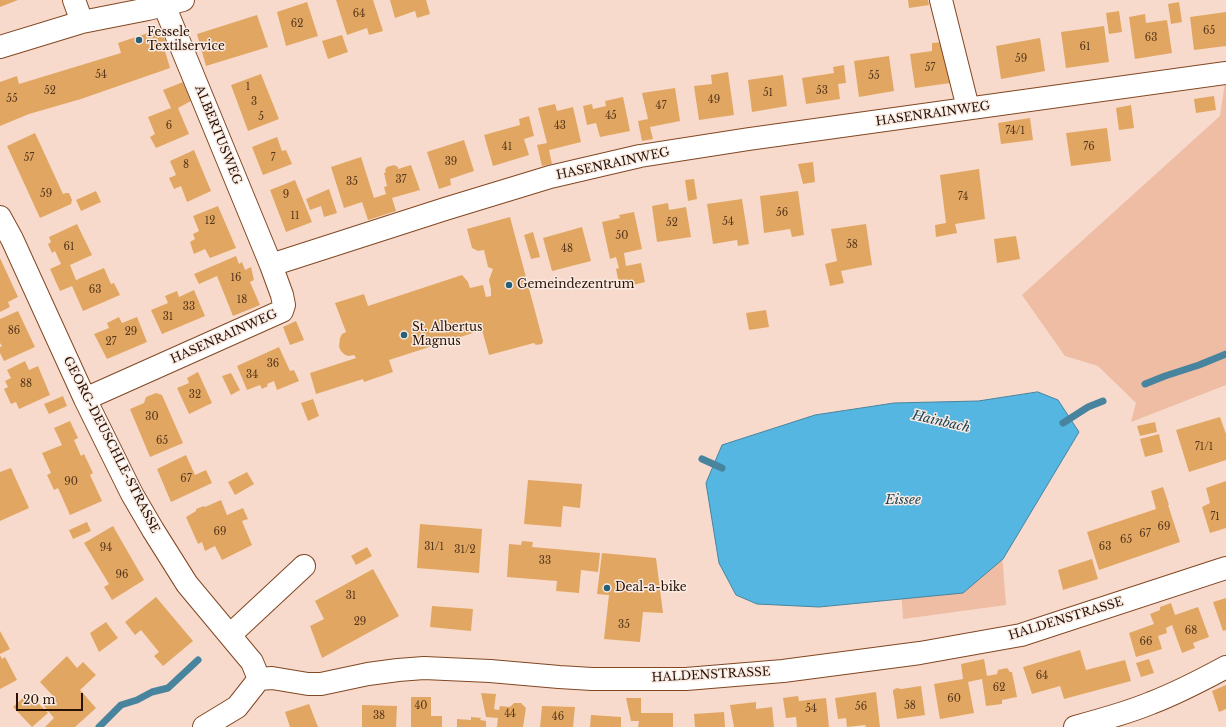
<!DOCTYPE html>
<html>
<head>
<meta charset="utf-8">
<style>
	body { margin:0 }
	#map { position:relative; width:1226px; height:727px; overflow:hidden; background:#f7dacb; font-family:"Libre Baskerville",serif }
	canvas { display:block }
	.scale { position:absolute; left:16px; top:693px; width:67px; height:18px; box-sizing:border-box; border:2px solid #291103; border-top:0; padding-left:5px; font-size:12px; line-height:14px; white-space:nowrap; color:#291103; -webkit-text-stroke:3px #f9ebe3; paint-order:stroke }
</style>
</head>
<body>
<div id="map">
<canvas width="1226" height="727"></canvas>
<div class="scale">20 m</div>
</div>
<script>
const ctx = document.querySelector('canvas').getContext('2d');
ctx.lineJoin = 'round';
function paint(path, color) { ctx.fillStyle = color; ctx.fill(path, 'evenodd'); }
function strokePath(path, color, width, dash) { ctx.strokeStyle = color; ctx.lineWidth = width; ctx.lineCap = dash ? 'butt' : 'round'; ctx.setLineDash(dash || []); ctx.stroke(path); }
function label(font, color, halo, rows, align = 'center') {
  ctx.font = font + ' "Libre Baskerville",serif'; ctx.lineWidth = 3; ctx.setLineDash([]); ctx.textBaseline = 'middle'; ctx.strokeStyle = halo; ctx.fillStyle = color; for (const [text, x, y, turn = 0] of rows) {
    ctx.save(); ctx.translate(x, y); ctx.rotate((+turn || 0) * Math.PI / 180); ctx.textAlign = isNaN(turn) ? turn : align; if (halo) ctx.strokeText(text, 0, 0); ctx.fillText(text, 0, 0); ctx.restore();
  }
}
const green = new Path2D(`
	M1225,82H1226V385L1131,422L1136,403L1098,366L1065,356L1022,295L1220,116Z
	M997,489L1006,605L903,619L896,502Z`);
const water = new Path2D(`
	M1038,392L1058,400L1079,432L1003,559L963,593L819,607L757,604L736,595L719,563L706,483L722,445L815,415L894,403L978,401Z`);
const stream = new Path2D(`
	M1145,384L1165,376L1199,365L1226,354
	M1063,423L1088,407L1103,401
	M702,459L722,468
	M99,727L121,705L137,700L152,692L168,688L198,660`);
const building = new Path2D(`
	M0,0H18L0,7Z
	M336,0H373L383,31L369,35L367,28L347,35Z
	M390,0H426L430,14L417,18L415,11L395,18Z
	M908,0H928L929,5L909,8Z
	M307,2L318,36L286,46L277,12Z
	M1179,2L1182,22L1171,24L1168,4Z
	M1119,11L1122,32L1109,34L1106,13Z
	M1226,12V46L1194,50L1190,17Z
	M1145,14L1146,23L1167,20L1172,53L1135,59L1129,17Z
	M257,15L268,47L206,66L197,34Z
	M1104,26L1109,62L1066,68L1061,32Z
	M160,29L169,49L165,51L170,68L81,99L29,114L0,126V82L17,76L19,84L121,53L118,43Z
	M342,35L348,52L328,59L322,41Z
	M1040,38L1045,71L1001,79L996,46Z
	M944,42L950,83L915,88L910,54L932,51V43Z
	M889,56L894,91L859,97L854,61Z
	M844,65L846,83L838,84L840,99L806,104L802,78L834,73L833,67Z
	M728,72L734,115L699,120L694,86L712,84L711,75Z
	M261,74L279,119L248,131L231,85Z
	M783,75L787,106L752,112L748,80Z
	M183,82L191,101L178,108L189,134L156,148L150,137L155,134L148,117L171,108L163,90Z
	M675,88L680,121L650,127L653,139L642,141L638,121L648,119L642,93Z
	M1214,96L1216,110L1196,113L1194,99Z
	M623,97L630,131L600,137L596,123L587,125L583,106L592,104L593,109L606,106L605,101Z
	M555,104L557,111L573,107L581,142L549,150L552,164L542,166L537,145L547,143L538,108Z
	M1131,105L1134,128L1119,130L1116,108Z
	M529,116L534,136L524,139L529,155L493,166L484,135L520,125L519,119Z
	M1030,118L1033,140L1001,144L998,123Z
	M1107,128L1111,161L1071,166L1066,133Z
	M35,133L63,194L66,193H69L72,200L71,204L40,218L7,146Z
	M277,137L282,151L286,150L292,164L263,175L252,147Z
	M464,140L474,171L450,179L451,185L439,189L427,152Z
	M194,150L211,191L187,202L181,186L174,189L169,178L176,175L170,161Z
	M361,157L374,198L386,194L384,187L387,186L384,173L386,172L385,170L387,167L394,165L398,167V169L411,165L420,190L392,198L396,211L368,220L362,202L344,208L331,167Z
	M813,162L815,182L803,184L798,164Z
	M979,169L985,219L955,224L957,233L936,237L935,225L946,223L940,175Z
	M694,179L697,199L688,201L685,180Z
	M295,180L312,222L286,232L270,190Z
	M329,189L337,213L324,217L321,206L310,210L306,199Z
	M96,191L101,202L81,211L76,200Z
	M798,191L804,235L792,237L790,229L764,233L760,196Z
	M742,199L749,244L738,246L737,240L713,244L707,204Z
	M668,203L669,210L686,207L691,237L657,242L652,206Z
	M218,206L236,248L210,258L205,249L194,254L190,242L195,239L193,234L199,231L193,216Z
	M634,212L642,249L624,253L626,266L641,263L645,282L620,288L616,269L619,268L616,257L610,259L602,222L620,218L619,215Z
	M510,217L543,341L542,344L536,345L534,343L489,355L482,330L389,360L393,372L364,382L363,379L316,394L310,373L356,358L354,355L349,356L345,355L341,351L339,347L340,338L342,334L346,332L335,303L364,294L368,306L462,275L468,282L470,288L483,285L486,297L491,296V290L489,280L493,269L488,267L484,250L478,251L472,248L467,229Z
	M77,224L92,255L70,265L76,280L104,268L111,284L114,283L120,295L83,311L72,286L60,291L50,269L61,264L55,251L52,253L48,244L51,242L49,237Z
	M866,224L872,265L841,271L844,283L830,286L825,264L837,261L831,229Z
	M582,227L591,261L552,271L543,238Z
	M533,232L540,257L531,259L524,235Z
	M1016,236L1020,259L997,263L994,239Z
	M236,256L239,264L242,262L245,270L251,267L254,280L250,282L260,305L233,316L217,276L199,284L194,274Z
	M0,258L18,297L8,302L10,307L0,312Z
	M194,290L205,316L162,334L151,310L168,303L165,296L177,291L179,297Z
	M766,310L769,327L749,330L746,313Z
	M18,311L35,347L4,361L0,353V347L2,346L0,343V319Z
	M119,317L122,323L137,317L147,342L107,359L94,334L109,328L107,323Z
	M296,321L304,340L290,345L283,327Z
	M279,347L290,371L294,370L299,381L277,390L274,381L267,384L268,386L262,389L260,385L247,390L237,366Z
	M25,361L29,370L38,366L50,395L19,409L16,402L11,404L4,389L8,387L5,381L11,378L7,370Z
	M198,372L212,403L189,414L177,388L189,383L187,378Z
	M231,373L240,390L231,395L222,376Z
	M156,393L162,395L183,443L150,457L130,409L144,403L146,397Z
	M63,396L67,406L49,414L44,404Z
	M313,399L319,416L308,421L301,403Z
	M1220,417L1226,434V460L1189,472L1176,430Z
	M70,421L78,438L74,440L81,456L84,454L93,473L90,475L102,501L70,515L58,488L54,490L47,475L51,473L42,453L62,445L54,428Z
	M1155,422L1157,432L1140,436L1137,426Z
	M1159,434L1163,452L1145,457L1140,439Z
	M186,455L195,475L206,470L212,483L171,502L157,469Z
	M11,468L29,508L0,521V472Z
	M247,472L254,484L235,495L228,482Z
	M528,480L582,484L580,508L563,506L561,527L524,524Z
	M1226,481V528L1210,533L1202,507L1210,503L1206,488Z
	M1163,487L1169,505H1168L1180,542L1099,570L1087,532L1156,509L1151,491Z
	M221,500L227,515L243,508L248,519L242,521L252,545L222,560L215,546L205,551L202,542L198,544L186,517L196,511V509L204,506L205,507Z
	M87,522L91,531L73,539L69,530Z
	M420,524L482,529L479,573L417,568Z
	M113,526L144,580L112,600L104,587L109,584L84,543Z
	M522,541L533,542L532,547L600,553L598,572L581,570L579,593L556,591L557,581L507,577L509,544L521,545Z
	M367,547L372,556L356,565L351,556Z
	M602,553L656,558L663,613L643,612L640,642L604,639L609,595L597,594Z
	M1092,559L1098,579L1063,590L1058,570Z
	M373,569L399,616L322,658L310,626L324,619L315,601Z
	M156,597L193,641L163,666L154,656L159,652L141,630L135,635L125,622Z
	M1226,598V630L1223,631L1213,602Z
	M1171,603L1175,615L1198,607L1209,637L1193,643L1195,648L1182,653L1172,625L1166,628L1167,633L1158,636L1162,649L1136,657L1129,633L1154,624L1150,614L1160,610V607Z
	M432,606L473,609L471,631L430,627Z
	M106,622L118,638L99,652L90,633Z
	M0,631L10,649L0,654Z
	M1080,650L1086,670L1125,660L1131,681L1064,699L1060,686L1032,694L1023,667Z
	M0,655L2,659L5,657L17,680L0,689Z
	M67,656L77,668L83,662L96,675L80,690L96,708L75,727H45L54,718L44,706L54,697L40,682Z
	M984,659L987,676L997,674L998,670L1007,668L1010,672H1012L1017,697L1002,700V704L986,706L982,679L968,682L974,713L940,719L934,684L963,679L961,664Z
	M1149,659L1154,673L1141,677L1136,663Z
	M1226,685V709L1219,712L1212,691Z
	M921,686L925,715L897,719L894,697L893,693V690L897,688L901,689Z
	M876,692L880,727H866L865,725L847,727L846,718L838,719L835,698Z
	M28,693L48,713L32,727L13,707Z
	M481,693L496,694L494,709L499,710L500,706L510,707L514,703H521L526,708L523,727H497L498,718L486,717Z
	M798,696L799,701L826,698L829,727H797L796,717L786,718L783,698Z
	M411,697H431V716H442V727H411Z
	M626,698H641V713H673V727H638L639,721H631Z
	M756,702V709L772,707L774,727H734L730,705Z
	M309,704L318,727H290L285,712Z
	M362,705L397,706L396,727H362Z
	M542,706L575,707L573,727H540Z
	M724,712L725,727H695L694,714Z
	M591,715L621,717V727H590Z
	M471,717L481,718L480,720L486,721V727H457V719L471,720Z`);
const minor = new Path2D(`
	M74,0L82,22
	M941,0L968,108
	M164,5L271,265
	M0,47L82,22L148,9L183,0
	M0,217L12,239L85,399L132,494L153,530L187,584L252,662L259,679
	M85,399L282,311L284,305L282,295L271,265L445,209L550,177L640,156L749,139L1226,73
	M230,635L304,566
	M204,727L237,707L259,679L272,678L308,684H321L368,674L398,670L424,668L490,671L559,677L592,679H686L783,671L920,653L1021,635L1226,568
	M1075,727C1101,720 1127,713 1151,703C1177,693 1202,680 1226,667`);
const markers = [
	[139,40,4,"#255f78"],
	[509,285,4,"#255f78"],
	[404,335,4,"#255f78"],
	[607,588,4,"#255f78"]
];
const numberNames = [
	["64",359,14],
	["62",297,24],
	["65",1209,31],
	["63",1151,38],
	["61",1085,47],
	["59",1021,59],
	["57",930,68],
	["54",101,75],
	["55",874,76],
	["1",248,87],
	["52",50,91],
	["53",822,91],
	["51",768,93],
	["55",12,99],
	["49",714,100],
	["3",254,102],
	["47",661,106],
	["45",611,116],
	["5",261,117],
	["6",169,126],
	["43",560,126],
	["74/1",1015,131],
	["41",507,147],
	["76",1089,147],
	["57",29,158],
	["7",273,158],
	["39",451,162],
	["8",186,165],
	["37",401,180],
	["35",352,182],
	["59",46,194],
	["9",286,195],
	["74",963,197],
	["56",782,213],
	["11",295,216],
	["12",210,221],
	["54",728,222],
	["52",672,223],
	["50",622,236],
	["58",852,245],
	["61",69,247],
	["48",567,249],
	["16",236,278],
	["63",95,290],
	["18",242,300],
	["33",189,307],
	["31",168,317],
	["86",14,331],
	["29",131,332],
	["27",111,342],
	["36",273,364],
	["34",252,375],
	["88",26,384],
	["32",195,395],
	["30",152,417],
	["65",162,441],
	["71/1",1204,447],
	["67",186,479],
	["90",71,482],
	["71",1215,517],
	["69",1164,527],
	["69",220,532],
	["67",1145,534],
	["65",1126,540],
	["31/1",434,547],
	["63",1105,547],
	["94",106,548],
	["31/2",465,550],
	["33",545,561],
	["96",122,575],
	["31",351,596],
	["29",360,622],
	["35",624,625],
	["68",1191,631],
	["66",1146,642],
	["64",1042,676],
	["62",999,688],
	["60",954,699],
	["40",421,706],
	["58",910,706],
	["56",861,707],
	["54",811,709],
	["44",510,714],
	["38",379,716],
	["46",558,717]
];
const poiNames = [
	["Fessele",147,33],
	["Textilservice",147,47],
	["Gemeindezentrum",517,285],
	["St. Albertus",412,328],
	["Magnus",412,342],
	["Deal-a-bike",615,588]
];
const streetNames = [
	["HASENRAINWEG",933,114,-8],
	["ALBERTUSWEG",218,135,68],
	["HASENRAINWEG",613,164,-12],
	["HASENRAINWEG",224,337,-24],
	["GEORG-DEUSCHLE-STRASSE",111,445,63],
	["HALDENSTRASSE",1066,619,-17],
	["HALDENSTRASSE",711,675,-3]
];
const waterNames = [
	["Hainbach",941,422,13],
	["Eissee",903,500]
];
paint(green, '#eebda3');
paint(water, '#55b6e1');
strokePath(water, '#48849e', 1);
strokePath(stream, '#48849e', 7);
paint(building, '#e1a762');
strokePath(minor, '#824723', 24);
strokePath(minor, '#fff', 22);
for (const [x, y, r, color] of markers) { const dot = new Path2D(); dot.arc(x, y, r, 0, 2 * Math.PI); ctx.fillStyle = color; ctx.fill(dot); strokePath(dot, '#f9ebe3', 1.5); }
label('10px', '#57361b', null, numberNames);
label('12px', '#291103', '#f9ebe3', poiNames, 'left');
label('12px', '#291103', '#f9ebe3', streetNames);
label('italic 13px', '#143f51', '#f9ebe3', waterNames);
</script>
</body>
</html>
